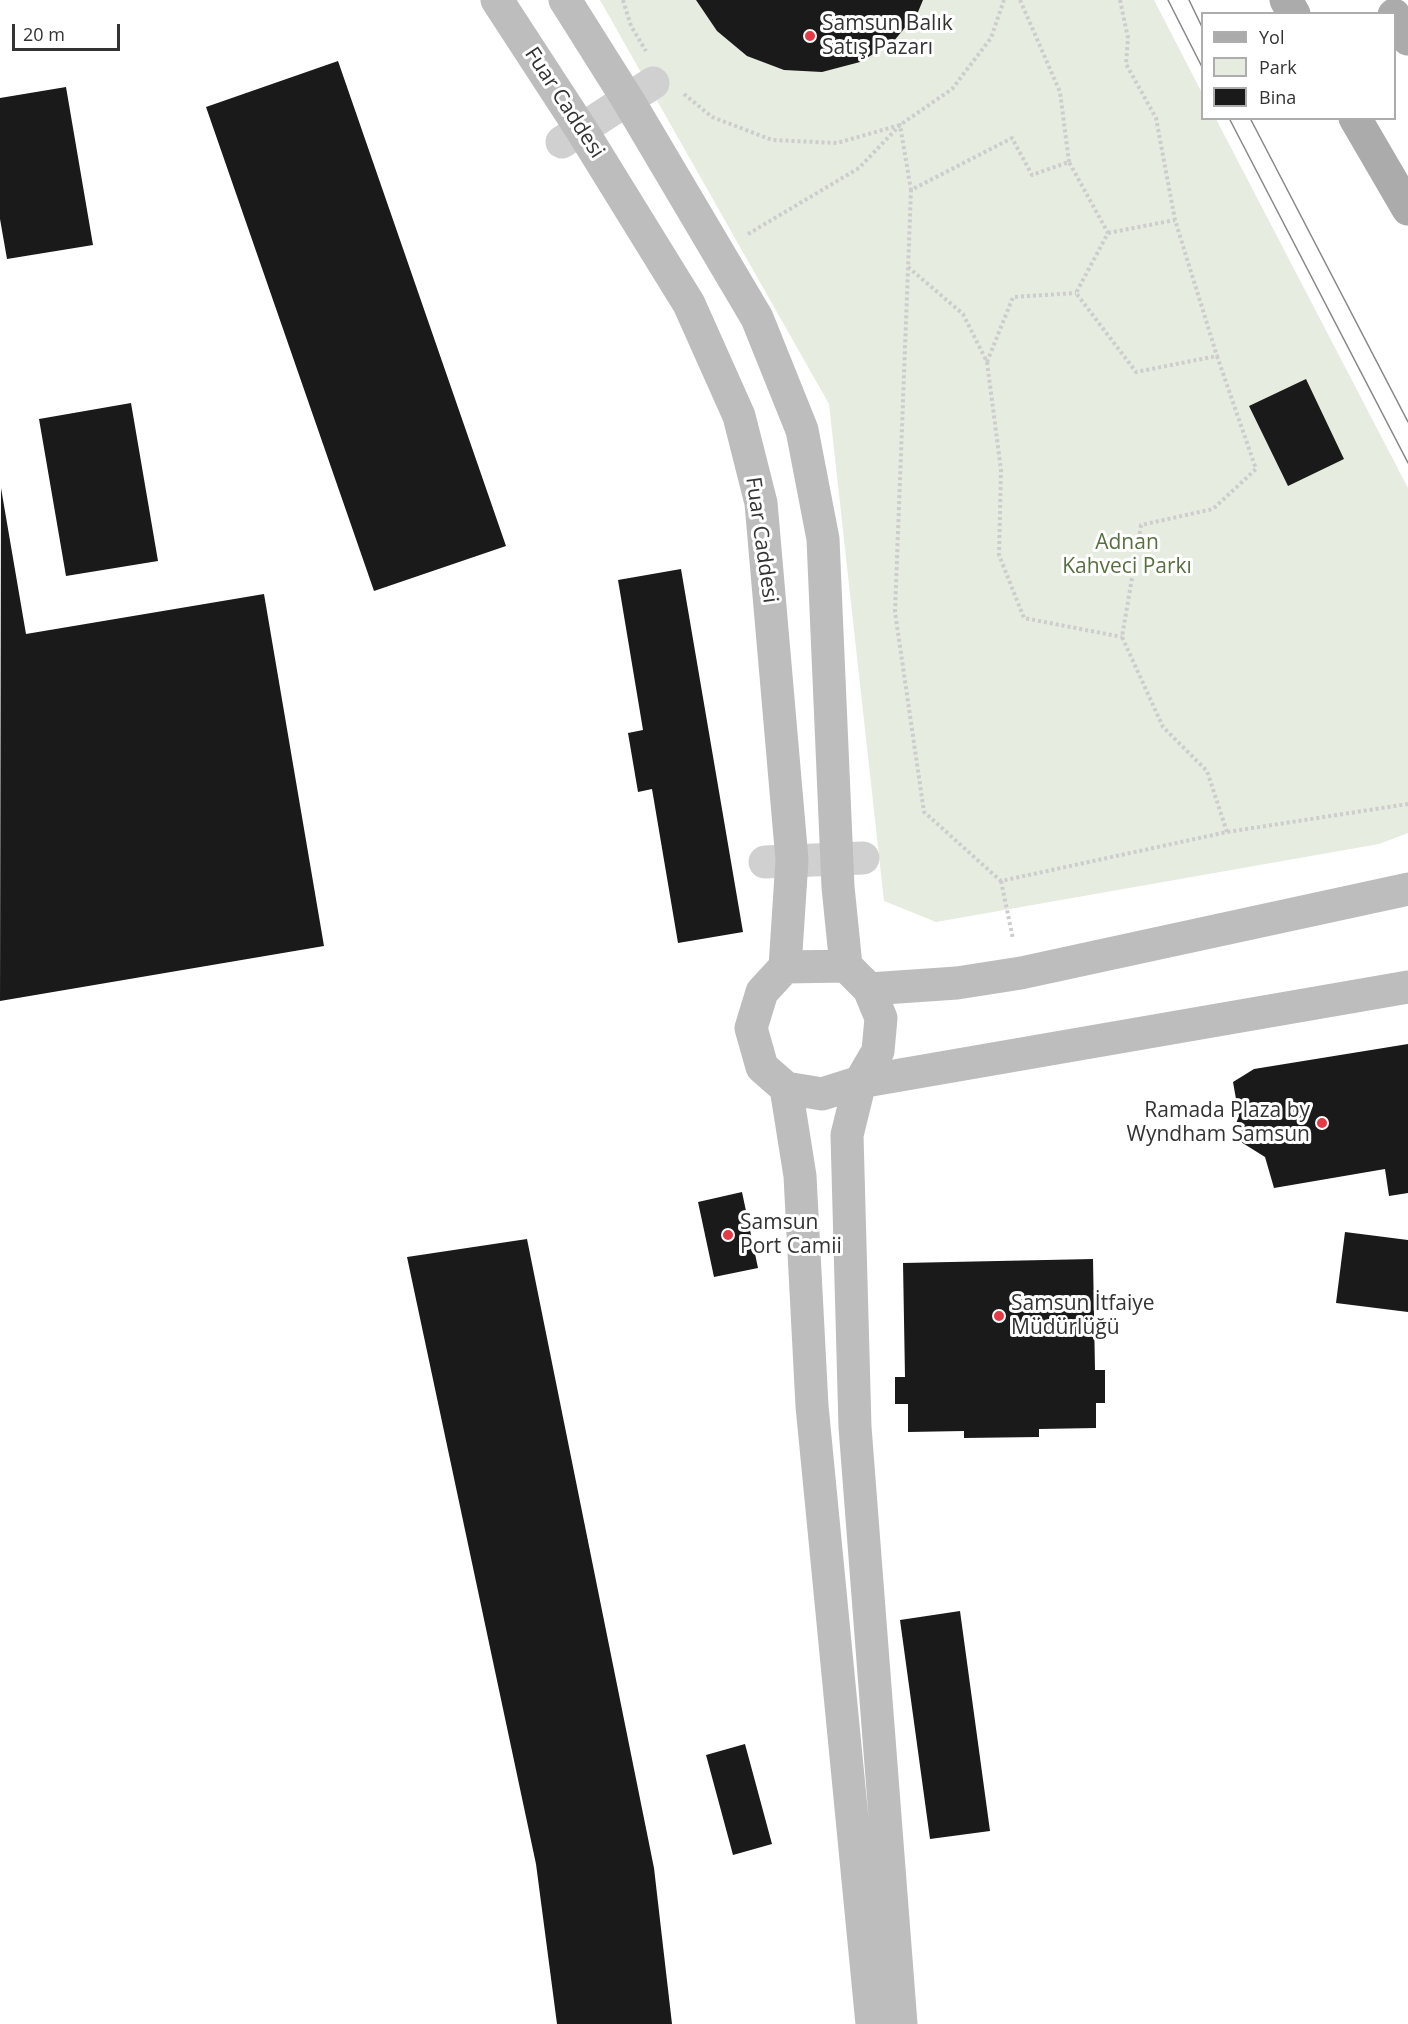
<!DOCTYPE html>
<html>
<head>
<meta charset="utf-8">
<style>
  body { margin:0 }
  #map { position:relative; width:1408px; height:2024px; overflow:hidden; background:#fff; font-family:"Open Sans",sans-serif }
  canvas { display:block }
  .legend { position:absolute; left:1201px; top:12px; width:195px; height:108px; box-sizing:border-box; background:#fff; border:2px solid #adadad; margin:0; padding:8px 10px; list-style:none; font-size:18px; color:#333 }
  .legend li { display:flex; align-items:center; gap:12px; height:30px }
  .legend b { width:30px; border:2px solid #adadad }
  .scale { position:absolute; left:12px; top:24px; width:108px; height:27px; box-sizing:border-box; border:3px solid #333; border-top:0; padding-left:8px; font-size:18px; line-height:21px; white-space:nowrap; color:#333; -webkit-text-stroke:4px #fff; paint-order:stroke }
</style>
</head>
<body>
<div id="map">
<canvas width="1408" height="2024"></canvas>
<ul class="legend">
<li><b style="height:8px;background:#ababab"></b>Yol</li>
<li><b style="height:16px;background:#e6ecdf"></b>Park</li>
<li><b style="height:16px;background:#1a1a1a"></b>Bina</li>
</ul>
<div class="scale">20 m</div>
</div>
<script>
const ctx = document.querySelector('canvas').getContext('2d');
ctx.lineJoin = 'round';
function fill(path, color) { ctx.fillStyle = color; ctx.fill(path, 'evenodd'); }
const poly = rows => new Path2D(rows.map(r => 'M' + r).join(''));
function trace(path, color, width, dash) { ctx.strokeStyle = color; ctx.lineWidth = width; ctx.lineCap = dash ? 'butt' : 'round'; ctx.setLineDash(dash || []); ctx.stroke(path); }
function write(font, color, halo, rows, align = 'center') {
  ctx.font = font + ' "Open Sans",sans-serif'; ctx.lineWidth = 6; ctx.setLineDash([]); ctx.textBaseline = 'middle'; ctx.strokeStyle = halo; ctx.fillStyle = color; for (const [text, x, y, turn = 0] of rows) {
    ctx.save(); ctx.translate(x, y); ctx.rotate((+turn || 0) * Math.PI / 180); ctx.textAlign = isNaN(turn) ? turn : align; if (halo) ctx.strokeText(text, 0, 0); ctx.fillText(text, 0, 0); ctx.restore();
  }
}
fill(poly([
  [600,0,1154,0,1202,93,1202,118,1216,119,1408,488,1408,833,1379,844,936,922,884,901,829,404]
]), '#e6ecdf');
fill(poly([
  [696,0,923,0,918,12,893,42,860,62,822,72,784,70,747,56,717,31],
  [338,61,506,546,374,591,206,107],
  [66,87,93,245,7,259,0,219,0,98],
  [1306,379,1344,459,1288,486,1249,406],
  [131,403,158,561,66,576,39,419],
  [1,488,26,634,264,594,324,946,0,1001],
  [681,569,743,932,678,943,652,789,638,792,628,733,643,730,618,580],
  [1408,1044,1408,1193,1389,1196,1385,1169,1274,1188,1265,1157,1241,1142,1233,1131,1239,1116,1233,1082,1254,1069],
  [742,1192,758,1268,714,1277,698,1202],
  [1345,1232,1408,1240,1408,1312,1336,1303],
  [527,1239,654,1868,672,2024,557,2024,536,1864,407,1257],
  [1093,1259,1095,1370,1105,1370,1105,1403,1096,1403,1096,1428,1039,1429,1039,1437,964,1438,964,1431,908,1432,908,1404,895,1404,895,1377,905,1377,903,1263],
  [960,1611,990,1831,930,1839,900,1620],
  [745,1744,772,1844,733,1855,706,1755]
]), '#1a1a1a');
trace(poly([
  [623,0,631,26,646,51],
  [1020,0,1060,92,1069,162],
  [1120,0,1128,38,1126,64,1156,118,1175,220,1217,356],
  [684,94,712,117,772,140,837,143,900,125,952,89,991,38,1004,0],
  [1108,233,1175,220],
  [748,234,859,168,900,125,911,190],
  [908,267,963,314,987,362,1001,470,999,555,1024,618,1122,637],
  [987,362,1013,297,1076,293],
  [1227,832,1207,771,1163,727,1122,637,1141,525,1213,509,1256,469,1217,356,1136,372,1076,293,1108,233,1069,162,1032,175,1012,138,911,190,895,612,924,812,1001,881,1227,832,1408,804],
  [1001,881,1013,939]
]), '#cdcdcd', 4, [3, 3]);
trace(poly([
  [562,142,653,83],
  [765,862,863,858]
]), '#d0d0d0', 33);
trace(poly([
  [497,0,581,129,689,304,739,416,761,503,792,860,785,967],
  [565,0,628,100,757,318,802,430,823,539,838,887,846,966],
  [869,989,957,983,1021,973,1408,889],
  [786,1088,800,1176,812,1406,872,2024],
  [901,2024,855,1427,847,1135,860,1082,878,1051,881,1018,869,989,846,966,785,967,762,992,751,1028,762,1067,786,1088,822,1094,860,1082,1408,987]
]), '#bdbdbd', 33);
trace(poly([
  [1286,0,1294,14],
  [1394,15,1408,39],
  [1355,118,1408,209]
]), '#ababab', 33);
trace(poly([
  [1168,0,1202,67],
  [1189,0,1202,27],
  [1229,118,1408,463],
  [1250,118,1408,422]
]), '#888', 1.5);
for (const [x, y, r, color] of [
  [810,36,6,"#e63946"],
  [1322,1123,6,"#e63946"],
  [728,1235,6,"#e63946"],
  [999,1316,6,"#e63946"]
]) { const dot = new Path2D(); dot.arc(x, y, r, 0, 2 * Math.PI); ctx.fillStyle = color; ctx.fill(dot); trace(dot, '#fff', 2); }
write('21px', '#333', '#fff', [
  ["Samsun Balık",822,24],
  ["Satış Pazarı",822,48],
  ["Ramada Plaza by",1310,1111,"right"],
  ["Wyndham Samsun",1310,1135,"right"],
  ["Samsun",740,1223],
  ["Port Camii",740,1247],
  ["Samsun İtfaiye",1011,1304],
  ["Müdürlüğü",1011,1328]
], 'left');
write('21px', '#333', '#fff', [
  ["Fuar Caddesi",564,103,57],
  ["Fuar Caddesi",761,540,82]
]);
write('21px', '#56703f', '#fff', [
  ["Adnan",1127,543],
  ["Kahveci Parkı",1127,567]
]);
</script>
</body>
</html>
